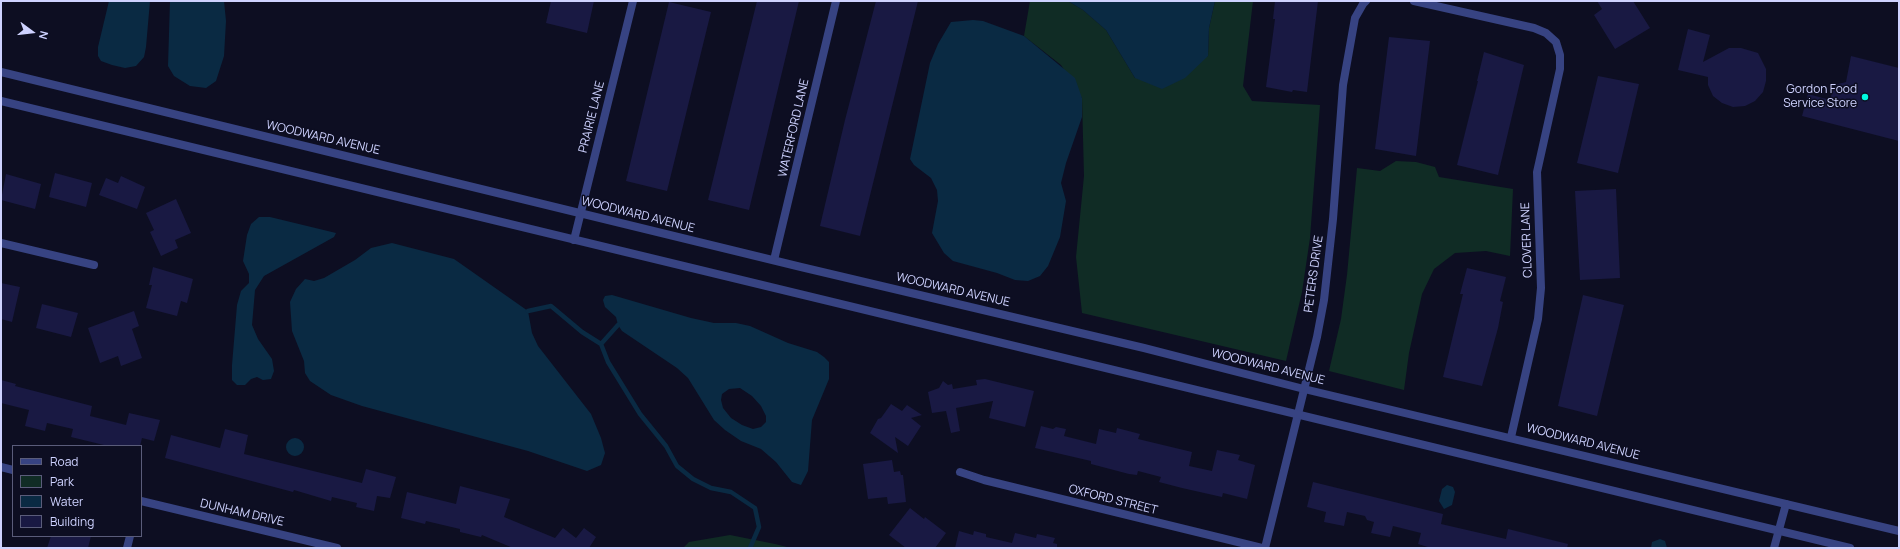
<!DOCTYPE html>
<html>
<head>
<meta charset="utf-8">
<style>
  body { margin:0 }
  #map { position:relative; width:1900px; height:549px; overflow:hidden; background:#0d0e22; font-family:Manrope,sans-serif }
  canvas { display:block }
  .frame { position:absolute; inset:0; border:2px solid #ced2ff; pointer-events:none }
  .legend { position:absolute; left:12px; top:445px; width:130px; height:92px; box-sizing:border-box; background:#0d0e22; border:1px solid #5a5c7a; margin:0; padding:5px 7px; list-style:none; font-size:12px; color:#ced2ff }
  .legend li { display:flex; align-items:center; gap:8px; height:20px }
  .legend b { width:20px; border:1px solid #5a5c7a }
  .north { position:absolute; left:12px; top:12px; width:40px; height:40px; -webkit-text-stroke:3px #0d0e22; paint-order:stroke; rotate:105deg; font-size:11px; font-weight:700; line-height:16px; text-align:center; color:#ced2ff }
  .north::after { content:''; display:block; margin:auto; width:14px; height:18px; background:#ced2ff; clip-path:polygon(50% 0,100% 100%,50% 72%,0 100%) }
</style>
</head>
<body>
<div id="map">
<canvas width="1900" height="549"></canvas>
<div class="frame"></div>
<ul class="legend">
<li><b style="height:5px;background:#374382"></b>Road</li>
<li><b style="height:11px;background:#102c25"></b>Park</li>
<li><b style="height:11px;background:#0a2a43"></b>Water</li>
<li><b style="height:11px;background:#191943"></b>Building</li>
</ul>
<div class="north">N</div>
</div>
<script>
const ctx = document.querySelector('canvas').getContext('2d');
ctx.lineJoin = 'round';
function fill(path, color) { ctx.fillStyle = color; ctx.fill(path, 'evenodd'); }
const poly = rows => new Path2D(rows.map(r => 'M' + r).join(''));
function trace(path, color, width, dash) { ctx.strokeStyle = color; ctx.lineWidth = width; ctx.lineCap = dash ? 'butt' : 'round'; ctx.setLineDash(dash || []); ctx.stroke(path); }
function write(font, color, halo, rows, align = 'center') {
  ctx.font = font + ' Manrope,sans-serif'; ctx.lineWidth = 3; ctx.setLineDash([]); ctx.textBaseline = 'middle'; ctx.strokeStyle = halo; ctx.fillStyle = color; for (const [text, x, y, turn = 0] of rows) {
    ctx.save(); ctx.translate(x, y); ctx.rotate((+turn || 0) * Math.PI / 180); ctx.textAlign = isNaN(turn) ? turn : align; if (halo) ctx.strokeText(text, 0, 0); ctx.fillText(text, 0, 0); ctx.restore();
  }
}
fill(poly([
  [1030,1,1068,1,1083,10,1106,30,1135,78,1208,56,1209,28,1215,1,1253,1,1243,86,1252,101,1320,105,1310,238,1302,292,1286,361,1082,313,1076,257,1084,176,1082,98,1061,65,1024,36],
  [1396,161,1416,162,1435,167,1439,177,1513,189,1510,256,1486,251,1455,253,1434,269,1422,294,1409,353,1404,390,1329,371,1341,319,1347,275,1357,168,1380,171],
  [730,535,775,544,791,548,683,548,689,542]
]), '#102c25');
fill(poly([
  [109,1,150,1,146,47,144,57,136,66,125,68,112,65,101,61,98,56,98,47],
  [170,1,224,1,226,21,224,56,216,81,206,88,190,86,174,76,168,66],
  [1068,1,1215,1,1209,28,1208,56,1185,78,1162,89,1135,78,1106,30,1083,10],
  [973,20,983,21,1024,36,1075,78,1082,98,1082,117,1066,163,1061,183,1066,201,1060,237,1048,266,1040,276,1028,281,1015,280,997,273,953,261,944,253,932,233,938,201,937,190,931,178,914,165,910,159,930,63,938,44,951,22],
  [259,217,270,217,336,233,334,237,264,276,255,290,252,325,258,339,272,359,274,371,271,379,263,380,257,377,251,379,245,385,237,385,232,380,232,365,237,305,241,291,249,283,249,274,243,261,247,235,251,224],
  [392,243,454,259,528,311,532,333,538,346,591,414,601,438,605,453,601,465,587,471,528,451,362,406,331,395,310,381,305,373,304,361,292,331,290,302,296,289,305,279,314,281,324,278,355,260,371,248],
  [612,295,691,318,714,323,736,323,750,326,788,343,817,352,824,357,829,362,829,379,812,420,808,471,801,485,792,482,776,462,761,449,741,441,725,430,714,420,688,378,677,368,622,331,618,325,616,317,605,307,603,300,605,296],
  [740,388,752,396,761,406,766,416,766,422,761,427,753,429,742,425,731,418,723,408,721,400,722,394,729,389],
  '286 447a9 9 0 1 1 18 0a9 9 0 1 1-18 0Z',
  [1447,485,1453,487,1455,492,1452,505,1444,509,1439,501,1442,489],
  [1660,539,1665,541,1667,548,1651,548,1652,542]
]), '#0a2a43');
trace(poly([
  [528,311,551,306,582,332,601,344,608,362,640,414,666,446,677,466,693,479,711,488,731,492,755,508,759,527,750,548],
  [601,344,618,325]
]), '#0a2a43', 4.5);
fill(poly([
  [551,1,594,1,587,33,546,23],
  [757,1,799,1,749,210,708,200],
  [876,1,918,1,860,236,820,226,845,120],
  [1275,1,1318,1,1307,92,1293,90,1292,92,1266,87,1275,19,1273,19],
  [1597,1,1633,1,1650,28,1615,49,1594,15,1602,9],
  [669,2,711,12,667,191,626,181],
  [1688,29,1710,35,1703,62,1729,48,1741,48,1758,53,1766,69,1766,81,1763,92,1755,101,1745,106,1733,107,1722,103,1713,96,1708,85,1708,77,1678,70],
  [1389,37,1430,41,1416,156,1375,149],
  [1484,52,1524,65,1498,175,1457,165,1478,81,1477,81],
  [1851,56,1899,68,1899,141,1802,116,1808,94,1830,100,1834,85,1846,82],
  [1598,76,1639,84,1618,173,1577,163],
  [55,173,92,183,86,207,49,197],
  [6,174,41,184,35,209,1,200],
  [121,176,145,187,137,209,99,195,106,178,118,183],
  [1616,189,1620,278,1580,280,1575,191],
  [176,199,191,233,175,240,178,248,161,256,150,232,154,230,146,213],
  [153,267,193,279,187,303,181,301,177,316,146,308,152,285,149,285],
  [1467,268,1506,277,1500,301,1503,302,1498,328,1482,386,1443,377,1463,294,1460,294],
  [1,283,20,287,12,322,1,319],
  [1583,295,1624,305,1597,416,1558,406],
  [42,304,78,313,71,337,36,328],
  [134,311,139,326,132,329,142,358,121,366,118,356,100,363,88,328],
  [985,379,1034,391,1025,427,989,418,993,401,956,408,960,431,951,433,946,411,932,413,928,392,939,388,943,381,948,385,952,384,953,389,977,385,976,380],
  [1,380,16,384,15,386,92,406,90,416,126,425,129,413,160,420,154,441,142,438,140,446,108,446,71,437,73,429,47,423,45,431,25,426,29,410,1,403],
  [891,404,902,411,907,405,922,415,911,418,921,426,908,446,895,437,898,453,870,433,878,419,881,418],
  [1041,426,1053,429,1056,427,1066,429,1064,436,1096,444,1099,429,1116,433,1117,428,1140,434,1138,439,1192,452,1189,466,1212,471,1217,450,1240,455,1238,460,1255,465,1247,499,1223,493,1222,497,1182,488,1159,482,1161,477,1138,471,1137,475,1129,474,1091,464,1091,461,1035,448],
  [225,429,248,435,244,454,362,483,366,469,396,477,390,498,377,496,374,511,356,507,357,503,332,497,331,501,294,490,293,492,165,458,171,435,220,448],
  [892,460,894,472,900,471,901,475,903,475,906,502,888,504,887,497,868,499,863,464],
  [1313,482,1443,514,1441,524,1506,539,1508,529,1568,544,1567,548,1431,548,1418,544,1421,533,1393,526,1390,537,1371,533,1374,522,1367,520,1365,516,1347,512,1344,526,1324,522,1326,512,1307,507],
  [460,486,510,499,504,517,555,538,563,528,576,538,584,528,596,537,589,548,513,548,482,535,481,537,460,532,460,529,426,521,425,524,401,518,407,492,456,504],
  [910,508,924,519,925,517,946,533,935,548,906,548,889,535],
  [959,531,973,535,974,531,986,534,986,537,1012,543,1015,533,1036,538,1037,534,1055,538,1053,543,1057,544,1057,548,955,548],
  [51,536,91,536,88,548,47,548]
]), '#191943');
trace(poly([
  [1414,1,1534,28,1546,33,1556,42,1560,55,1560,69,1537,172,1541,288,1538,319,1511,437],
  [574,240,633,1],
  [1,243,94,265],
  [774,260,836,1],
  [1,467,13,470],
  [960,472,984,480,1262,548],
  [141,501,337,548],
  [127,548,130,536],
  [1265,548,1317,337,1324,300,1333,219,1343,85,1355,18,1363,4,1366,1],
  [1774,548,1786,504]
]), '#374382', 8);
trace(poly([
  [1,72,801,267,1144,348,1304,389,1899,531],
  [1,101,1850,548]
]), '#374382', 8);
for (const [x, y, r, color] of [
  [1865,97,4,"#00f9df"]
]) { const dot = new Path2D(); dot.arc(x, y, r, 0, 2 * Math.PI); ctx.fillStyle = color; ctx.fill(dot); trace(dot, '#0d0e22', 1.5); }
write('12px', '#ced2ff', '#0d0e22', [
  ["Gordon Food",1857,90],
  ["Service Store",1857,104]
], 'right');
write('12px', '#ced2ff', '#0d0e22', [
  ["PRAIRIE LANE",592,117,-76],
  ["WATERFORD LANE",794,128,-77],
  ["WOODWARD AVENUE",323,138,13],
  ["WOODWARD AVENUE",638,215,14],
  ["CLOVER LANE",1527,240,-92],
  ["PETERS DRIVE",1314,274,-82],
  ["WOODWARD AVENUE",953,290,13],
  ["WOODWARD AVENUE",1268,367,14],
  ["WOODWARD AVENUE",1583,442,14],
  ["OXFORD STREET",1113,500,14],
  ["DUNHAM DRIVE",242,513,13]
]);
</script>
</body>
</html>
